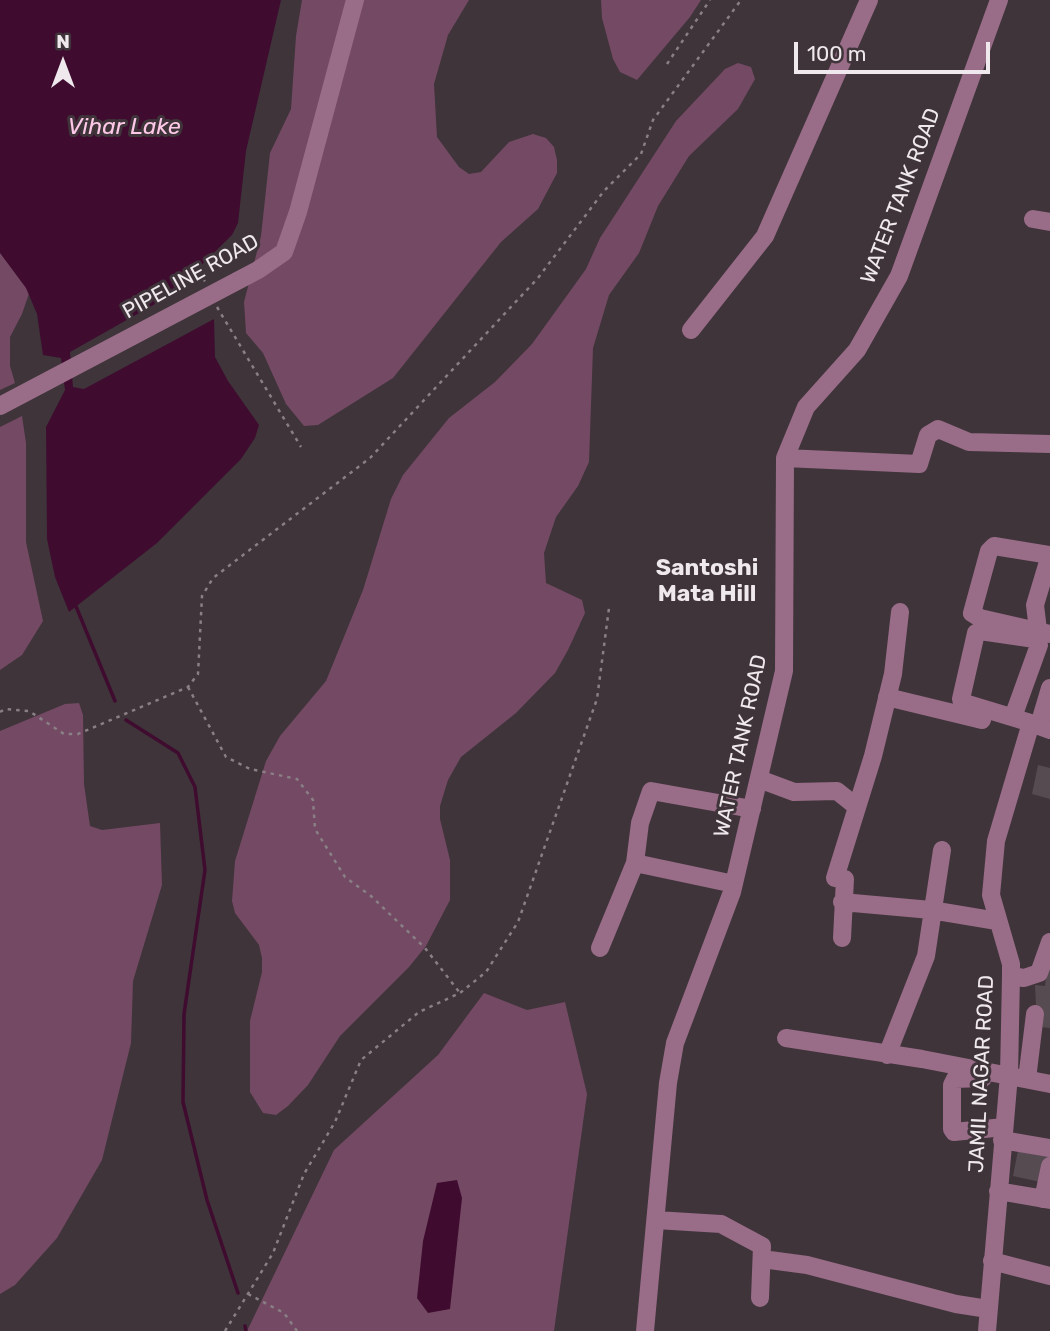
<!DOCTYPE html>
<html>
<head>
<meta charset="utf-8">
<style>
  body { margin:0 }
  #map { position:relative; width:1050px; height:1331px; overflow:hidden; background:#3f343a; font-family:Rubik,sans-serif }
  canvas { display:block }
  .north { position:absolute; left:28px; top:28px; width:70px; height:70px; -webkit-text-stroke:5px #3f343a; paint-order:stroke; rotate:0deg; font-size:19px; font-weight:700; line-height:28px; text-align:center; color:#efe8ec }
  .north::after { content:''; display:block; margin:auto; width:24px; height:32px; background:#efe8ec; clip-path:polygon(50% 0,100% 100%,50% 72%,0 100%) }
  .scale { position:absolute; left:794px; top:42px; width:196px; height:32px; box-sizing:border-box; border:4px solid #efe8ec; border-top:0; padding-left:9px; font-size:21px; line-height:24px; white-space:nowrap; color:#efe8ec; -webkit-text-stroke:5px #3f343a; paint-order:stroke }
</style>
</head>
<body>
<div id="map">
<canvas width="1050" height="1331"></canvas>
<div class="north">N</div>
<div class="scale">100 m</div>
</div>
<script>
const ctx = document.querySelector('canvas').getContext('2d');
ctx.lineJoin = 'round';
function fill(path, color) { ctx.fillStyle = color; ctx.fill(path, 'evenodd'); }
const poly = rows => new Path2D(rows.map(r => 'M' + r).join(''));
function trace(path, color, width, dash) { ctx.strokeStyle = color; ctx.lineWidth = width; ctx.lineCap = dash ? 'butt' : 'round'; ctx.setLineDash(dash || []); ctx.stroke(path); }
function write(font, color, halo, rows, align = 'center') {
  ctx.font = font + ' Rubik,sans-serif'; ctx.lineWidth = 6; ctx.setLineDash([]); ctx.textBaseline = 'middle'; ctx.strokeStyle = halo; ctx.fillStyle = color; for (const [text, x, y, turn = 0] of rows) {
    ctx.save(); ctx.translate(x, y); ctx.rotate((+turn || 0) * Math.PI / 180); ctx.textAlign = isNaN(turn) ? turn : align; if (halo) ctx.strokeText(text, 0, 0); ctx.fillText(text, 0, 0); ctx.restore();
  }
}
fill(poly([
  [302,0,469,0,448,35,434,84,437,137,459,167,469,174,481,172,509,142,533,134,546,138,554,147,557,160,557,173,538,209,501,242,393,378,318,425,304,426,286,404,263,353,246,333,244,302,261,236,270,153,291,109,296,36],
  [601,0,701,0,690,17,637,80,620,72,613,59,602,18],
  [738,63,751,67,755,79,738,109,689,156,658,206,639,253,609,295,593,348,589,462,578,486,556,517,544,553,546,583,582,600,585,613,568,650,555,673,516,713,461,757,448,780,440,806,440,819,450,860,450,900,426,946,409,967,340,1036,308,1085,288,1106,276,1115,263,1113,250,1092,250,1021,262,972,262,958,259,945,235,913,232,901,235,861,266,761,280,736,326,681,363,590,391,499,403,475,449,418,495,382,532,344,586,269,600,238,676,121,725,69],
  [0,243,35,276,22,314,10,337,10,366,15,383,0,390],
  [22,416,26,443,26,542,43,621,22,655,0,670,0,427],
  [79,703,83,715,84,784,90,826,102,830,160,823,162,885,133,981,131,1043,102,1160,57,1238,15,1285,0,1294,0,731,65,704],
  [484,993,527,1010,565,1002,587,1094,554,1331,247,1331,334,1150,438,1055]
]), '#744964');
fill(poly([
  [0,0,281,0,246,151,238,223,232,235,171,295,70,352,73,387,84,389,214,319,215,357,228,381,259,425,255,438,241,459,157,543,69,612,55,577,47,539,46,427,65,390,61,358,43,355,37,314,26,288,0,253],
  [457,1180,462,1198,450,1309,428,1313,417,1298,423,1241,437,1183]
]), '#3f0c30');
trace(poly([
  [75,604,115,701],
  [126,720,178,753,195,787,205,870,184,1014,183,1102,207,1200,238,1293],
  [245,1326,246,1331]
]), '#3f0c30', 3.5);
fill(poly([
  [1038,765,1050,768,1050,799,1032,794],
  [1048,958,1050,958,1050,1028,1040,1027,1038,1023,1040,1007,1036,1005,1035,985,1045,986],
  [1019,1145,1050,1152,1045,1183,1013,1176]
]), '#574b52');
trace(poly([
  [667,64,710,0],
  [196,263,205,282],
  [217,307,301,447],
  [188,687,226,757,250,769,297,779,313,800,315,829,345,877,371,896,425,948,460,993],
  [0,712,5,709,29,711,64,734,78,734,188,687,198,674,202,596,213,578,370,458,538,278,604,191,641,154,653,120,741,0],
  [248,1294,284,1313,297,1331],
  [225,1331,273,1253,304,1174,335,1122,361,1060,419,1012,460,993,486,972,518,922,597,699,609,608]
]), '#897f85', 2.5, [3.5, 5]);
trace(poly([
  [1033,219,1050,222],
  [691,330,765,236,869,0],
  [0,406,258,270,284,252,298,212,355,0],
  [785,458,919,464,928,435,938,429,969,442,1050,444],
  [1038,630,1035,605,1050,555,994,546,989,551,972,613,980,618,1050,634],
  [887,697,982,720],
  [1013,717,1039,645,1035,639,980,631,976,633,961,699,965,703,1031,723],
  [1039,725,1050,688],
  [759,779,794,792,837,791,857,807],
  [635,863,734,884],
  [842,902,931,910,997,921],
  [842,938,845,879,835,878,873,756,893,674,900,612],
  [600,948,635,863,640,823,651,791,752,809],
  [1011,976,1024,978,1039,973,1050,942],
  [786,1038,922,1059,1050,1084],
  [887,1055,926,956,942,850],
  [983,1078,955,1079,952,1085,952,1129,954,1132,1004,1127],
  [1027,1079,1035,1014],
  [1002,1140,1050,1148],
  [998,1191,1050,1200],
  [1043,1199,1050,1166],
  [656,1220,721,1224,762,1246,760,1298],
  [762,1259,807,1265,956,1304,988,1309],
  [992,1261,1050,1276],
  [645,1331,668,1083,675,1043,732,892,784,671,785,458,806,407,857,350,899,276,999,0],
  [987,1331,1009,1075,1011,976,1011,964,991,895,996,841,1031,723,1050,730]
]), '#996c88', 18);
write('21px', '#efe8ec', '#3f343a', [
  ["WATER TANK ROAD",901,196,-69],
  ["PIPELINE ROAD",191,277,-29],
  ["WATER TANK ROAD",741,746,-78],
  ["JAMIL NAGAR ROAD",982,1074,-87]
]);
write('italic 23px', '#fec9e8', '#3f343a', [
  ["Vihar Lake",124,127]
]);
write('bold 23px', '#efe8ec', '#3f343a', [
  ["Santoshi",707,568],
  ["Mata Hill",707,594]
]);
</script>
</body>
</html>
